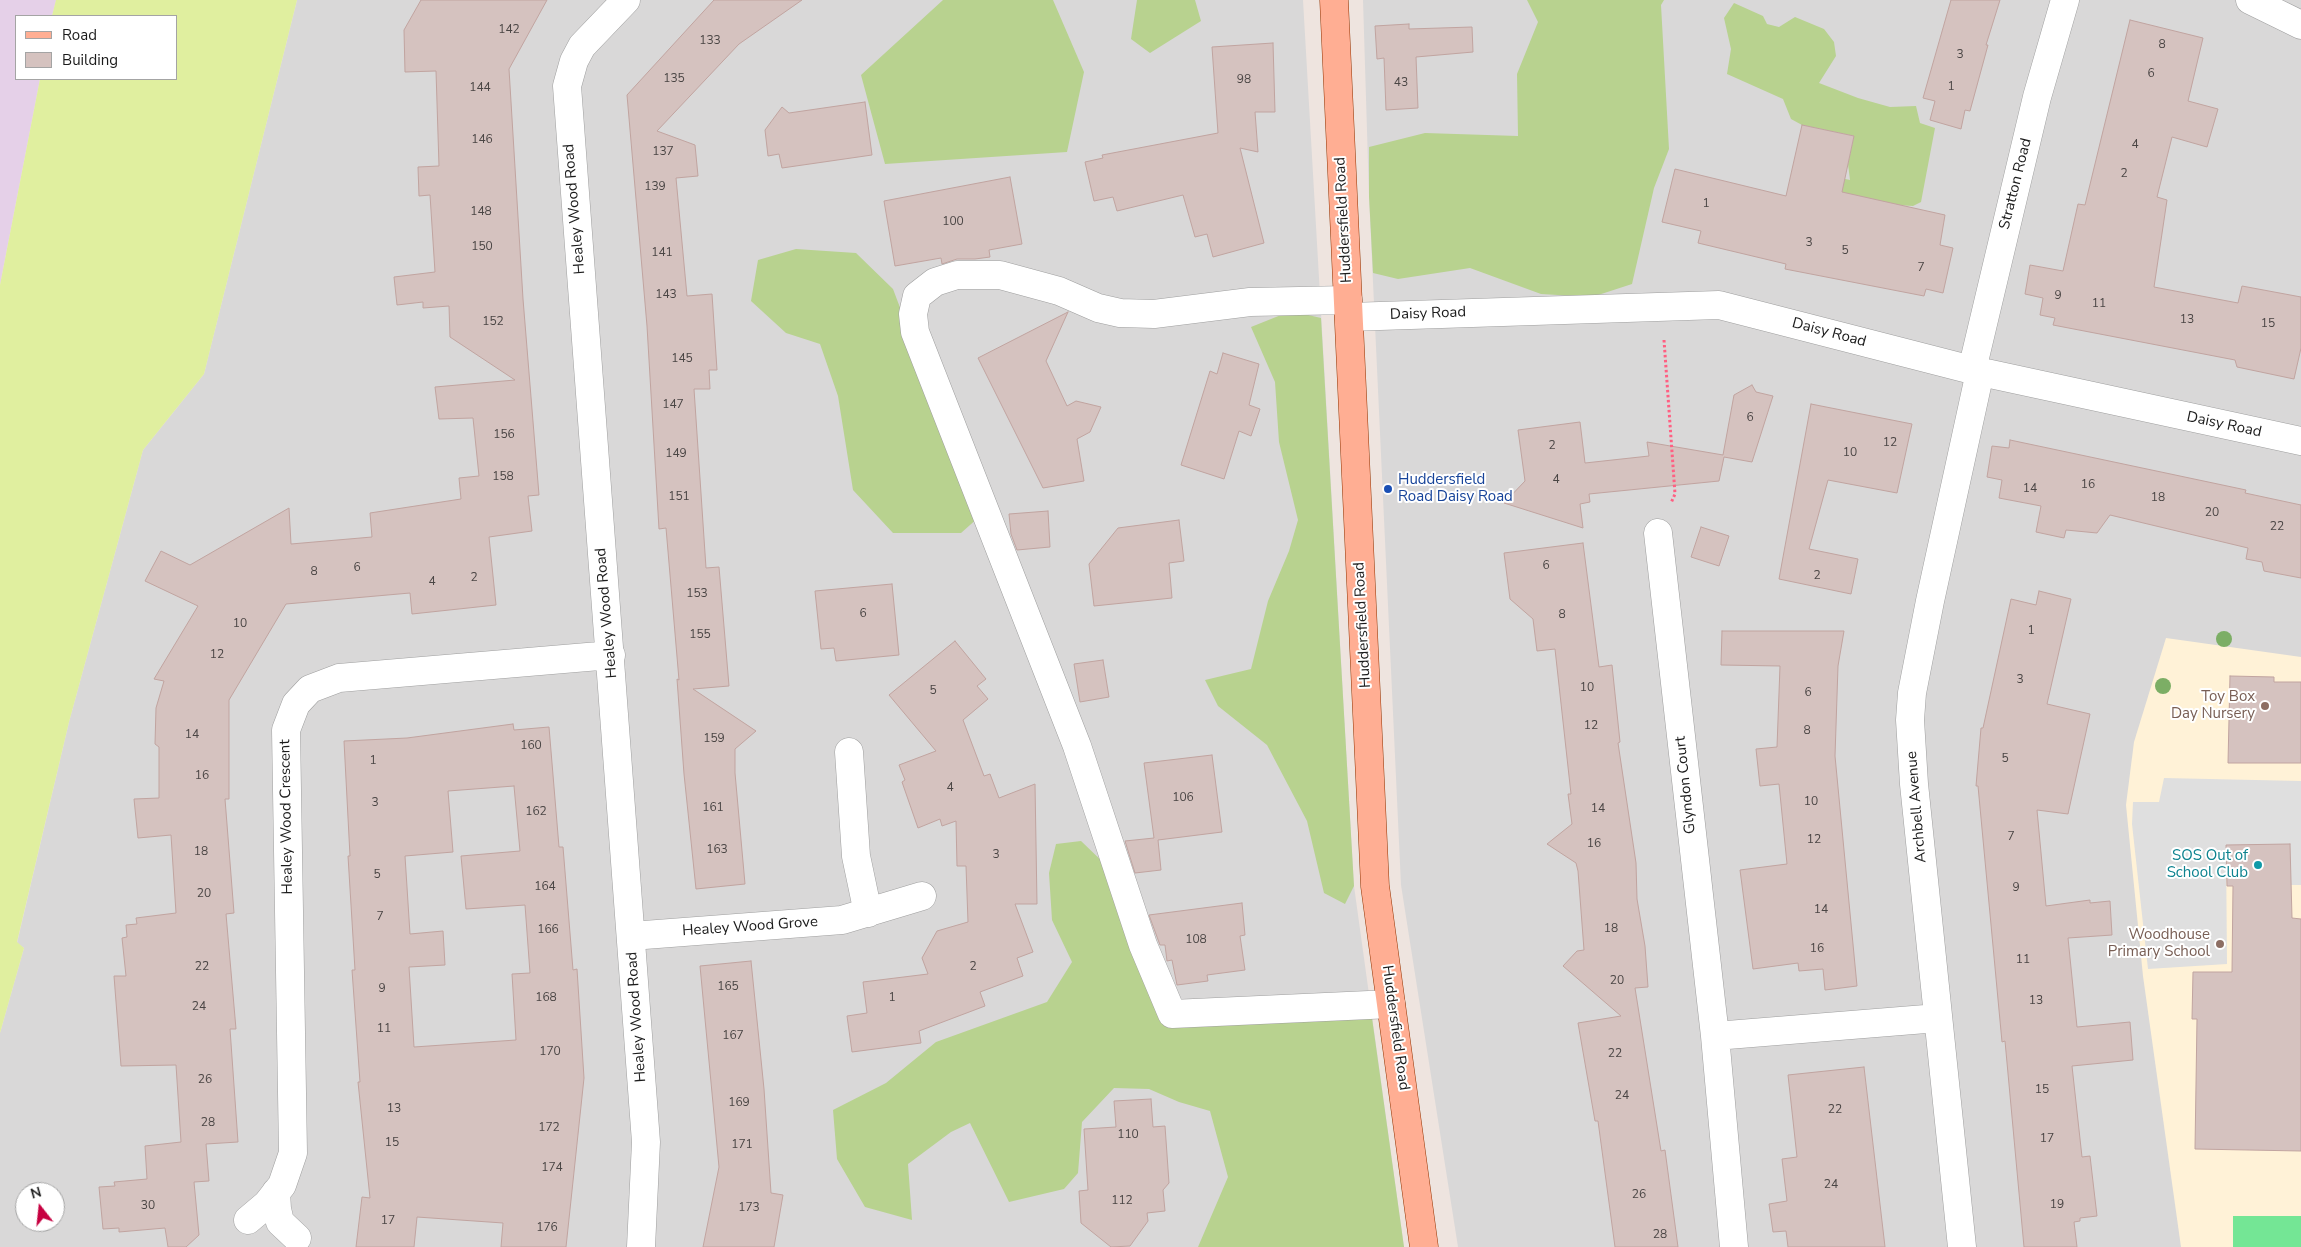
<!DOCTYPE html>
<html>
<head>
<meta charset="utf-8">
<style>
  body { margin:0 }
  #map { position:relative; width:2301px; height:1247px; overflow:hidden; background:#eee4df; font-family:"Nunito Sans",sans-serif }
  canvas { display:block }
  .legend { position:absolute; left:15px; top:15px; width:162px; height:65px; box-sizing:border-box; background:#fff; border:1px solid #a4a4a4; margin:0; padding:6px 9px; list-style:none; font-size:15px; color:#1b1b1b }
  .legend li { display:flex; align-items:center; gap:10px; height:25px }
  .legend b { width:25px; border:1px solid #a4a4a4 }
  .north { position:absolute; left:15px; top:1182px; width:50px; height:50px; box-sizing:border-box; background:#fff; border:1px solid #a4a4a4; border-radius:50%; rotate:344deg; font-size:14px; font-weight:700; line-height:20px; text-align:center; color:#1b1b1b }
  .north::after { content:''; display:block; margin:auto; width:18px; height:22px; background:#c60040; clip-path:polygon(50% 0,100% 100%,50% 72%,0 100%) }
</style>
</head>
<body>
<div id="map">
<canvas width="2301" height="1247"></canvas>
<ul class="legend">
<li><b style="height:6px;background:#ffae93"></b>Road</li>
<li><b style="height:14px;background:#d5c2bf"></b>Building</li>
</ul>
<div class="north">N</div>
</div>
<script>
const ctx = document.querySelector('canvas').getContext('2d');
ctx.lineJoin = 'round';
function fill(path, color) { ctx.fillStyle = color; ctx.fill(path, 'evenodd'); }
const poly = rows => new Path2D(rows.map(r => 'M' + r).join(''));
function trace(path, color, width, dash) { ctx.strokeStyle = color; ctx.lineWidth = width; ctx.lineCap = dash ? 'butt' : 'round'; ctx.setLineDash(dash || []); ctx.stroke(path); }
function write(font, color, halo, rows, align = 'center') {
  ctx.font = font + ' "Nunito Sans",sans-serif'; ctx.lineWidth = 4; ctx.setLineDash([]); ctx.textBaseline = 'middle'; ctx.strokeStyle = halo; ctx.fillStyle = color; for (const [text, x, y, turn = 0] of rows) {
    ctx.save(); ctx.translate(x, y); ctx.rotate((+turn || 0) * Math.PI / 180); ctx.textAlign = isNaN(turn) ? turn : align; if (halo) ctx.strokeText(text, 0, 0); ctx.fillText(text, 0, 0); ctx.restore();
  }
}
fill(poly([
  [297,0,1303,0,1354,886,1404,1247,0,1247,0,1033,24,948,17,943,69,722,143,450,204,374],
  [25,1192,55,1192,55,1222,25,1222],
  [1363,0,2301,0,2301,1247,1458,1247,1401,885,1369,196]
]), '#d9d8d8');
fill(poly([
  [0,0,56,0,52,16,16,16,16,79,40,79,0,285]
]), '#e5d0e8');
fill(poly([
  [2166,638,2301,657,2301,1247,2181,1247,2143,976,2126,805,2134,742]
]), '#fff2d7');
fill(poly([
  [56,0,297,0,204,374,143,450,69,722,17,942,24,948,0,1033,0,285,40,79,176,79,176,16,52,16]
]), '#e0ef9f');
fill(poly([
  [943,0,1053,0,1084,72,1067,152,885,164,861,75],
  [1137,0,1195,0,1201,21,1150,53,1131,39],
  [1527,0,1664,0,1661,5,1669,149,1654,188,1632,284,1592,297,1541,294,1470,268,1398,279,1373,273,1369,196,1369,147,1425,133,1518,136,1517,74,1538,22],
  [1734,3,1763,16,1767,24,1779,27,1795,17,1824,29,1834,42,1836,56,1819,83,1858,98,1890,107,1916,106,1920,123,1935,128,1921,202,1913,206,1848,202,1813,172,1850,180,1848,164,1854,136,1802,125,1791,119,1783,99,1727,74,1731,49,1724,18],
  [796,249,856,253,893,289,979,517,961,533,893,533,853,490,838,396,820,344,786,333,751,301,758,260],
  [1291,311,1321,318,1354,886,1345,904,1324,893,1307,821,1267,745,1218,706,1205,680,1251,669,1268,601,1289,551,1298,520,1279,442,1275,382,1251,327],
  [1081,841,1107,866,1168,1016,1372,1018,1404,1247,1198,1247,1228,1177,1210,1111,1179,1102,1149,1089,1114,1088,1082,1122,1078,1173,1064,1189,1009,1202,970,1123,951,1132,908,1164,912,1220,865,1207,837,1159,833,1110,886,1083,936,1042,1047,1002,1072,962,1052,920,1049,873,1056,844]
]), '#b8d28f');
fill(poly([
  [2233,1216,2301,1216,2301,1247,2233,1247]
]), '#74e695');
fill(poly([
  [2164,778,2301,781,2301,885,2291,885,2226,845,2227,964,2148,969,2132,824,2133,802,2159,802]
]), '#dfdfdf');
const building = poly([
  [421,0,547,0,509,69,523,299,539,495,528,496,532,531,489,537,496,605,412,614,410,593,286,604,229,700,229,799,225,799,234,913,226,914,236,1029,230,1029,238,1142,206,1144,209,1181,194,1182,199,1235,186,1247,168,1247,165,1228,119,1232,119,1228,103,1229,99,1187,115,1186,114,1182,147,1179,145,1146,181,1142,176,1065,121,1066,114,976,126,976,122,938,127,937,126,925,137,924,136,918,176,913,171,835,138,838,134,799,159,798,159,747,155,744,156,708,164,681,154,679,198,606,145,581,161,551,190,565,289,508,291,544,372,537,370,513,461,499,459,478,479,476,473,418,439,419,435,387,515,380,450,337,449,306,423,308,423,302,397,305,394,277,435,272,430,195,419,196,418,167,439,166,436,71,405,72,404,30,421,0],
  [714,0,802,0,739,44,657,131,695,145,698,176,676,178,687,296,712,294,717,370,709,370,710,389,694,389,706,568,719,567,729,686,693,689,756,731,735,749,735,773,745,884,696,889,684,774,677,679,679,680,666,528,659,529,647,326,627,95,714,0],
  [1951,0,2000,0,1986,45,1988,45,1970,111,1965,110,1961,129,1930,120,1935,101,1923,98,1951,0],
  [2130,20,2203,38,2188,101,2218,109,2207,147,2172,137,2157,197,2167,200,2154,287,2238,303,2242,286,2301,297,2301,348,2294,379,2237,367,2235,360,2053,325,2055,318,2040,315,2043,298,2025,294,2030,265,2063,271,2078,204,2085,205,2130,20],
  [1409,24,1409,29,1472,27,1473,52,1416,57,1418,108,1386,110,1384,58,1377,59,1375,26,1409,24],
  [1273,43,1275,112,1255,112,1258,152,1240,148,1264,243,1213,257,1207,234,1195,237,1183,195,1117,211,1113,197,1094,201,1085,162,1103,158,1102,155,1218,133,1212,47,1273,43],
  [865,102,872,155,782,168,779,154,768,156,765,130,782,107,789,113,865,102],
  [1802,125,1854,136,1842,192,1945,215,1940,245,1953,248,1943,293,1926,289,1924,296,1785,269,1786,264,1698,243,1701,231,1662,222,1675,169,1786,196,1802,125],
  [1010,177,1022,244,989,250,990,257,975,259,957,259,942,264,941,258,895,266,884,201,1010,177],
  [1068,312,1046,361,1067,406,1076,401,1101,407,1090,432,1077,439,1084,481,1043,488,978,358,1068,312],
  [1223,353,1259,364,1249,405,1260,409,1251,436,1239,431,1224,479,1181,465,1210,371,1217,374,1223,353],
  [1752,385,1756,392,1773,396,1752,462,1724,457,1719,481,1589,494,1590,502,1580,504,1583,528,1504,503,1525,481,1518,430,1580,422,1585,463,1649,456,1647,442,1723,455,1734,395,1752,385],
  [1811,404,1912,424,1897,493,1828,480,1809,549,1858,559,1851,594,1779,579,1811,404],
  [2010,440,2246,490,2245,493,2301,505,2301,578,2264,571,2262,562,2246,559,2248,548,2110,515,2097,533,2066,530,2064,538,2036,532,2041,506,1999,498,2002,480,1987,477,1992,446,2009,448,2010,440],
  [1048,511,1050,547,1017,550,1011,534,1009,514,1048,511],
  [1179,520,1184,561,1169,563,1172,598,1094,606,1089,564,1118,528,1179,520],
  [1701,527,1729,536,1719,566,1691,557,1701,527],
  [1583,543,1599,667,1612,665,1620,742,1618,743,1636,863,1637,899,1645,946,1648,987,1635,988,1661,1151,1665,1150,1678,1247,1615,1247,1598,1121,1595,1121,1578,1023,1621,1016,1563,966,1577,951,1584,950,1578,871,1576,863,1547,844,1572,824,1568,794,1571,794,1555,649,1537,651,1533,619,1510,599,1504,553,1583,543],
  [892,584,899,655,836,661,834,648,821,649,815,591,892,584],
  [2039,591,2071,599,2047,704,2090,714,2068,814,2037,810,2046,906,2090,900,2090,903,2110,901,2112,935,2068,938,2077,1027,2130,1022,2133,1060,2072,1066,2082,1157,2090,1156,2097,1216,2080,1218,2080,1221,2074,1222,2077,1247,2024,1247,2005,1041,2002,1042,1978,786,1976,786,1981,728,1983,728,2011,599,2036,605,2039,591],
  [1722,631,1844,631,1838,666,1835,756,1857,986,1825,990,1823,969,1799,971,1798,963,1753,969,1740,870,1787,864,1779,784,1760,786,1756,749,1777,747,1780,666,1721,665,1722,631],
  [955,641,986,679,977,686,988,699,963,720,984,776,990,774,999,798,1035,784,1037,904,1015,904,1033,952,1017,958,1023,976,980,992,985,1006,919,1031,921,1043,852,1052,847,1016,867,1013,863,982,928,974,922,958,937,931,968,922,966,866,957,866,956,821,942,826,940,819,918,828,902,782,905,780,899,765,936,751,889,695,955,641],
  [1103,660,1109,697,1080,702,1074,664,1103,660],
  [2230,676,2274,677,2274,682,2301,682,2301,763,2228,763,2230,676],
  [513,724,514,730,549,727,559,847,563,847,573,970,577,969,584,1078,566,1247,501,1247,503,1223,417,1217,414,1247,356,1247,362,1197,370,1198,358,1082,360,1082,352,970,355,970,348,856,350,856,344,741,407,738,513,724],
  [514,786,520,851,461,856,466,909,525,905,530,973,512,974,516,1040,414,1047,409,967,445,965,443,931,410,934,405,856,453,852,448,791,514,786],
  [1212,755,1222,832,1158,840,1161,870,1135,873,1125,841,1154,838,1144,763,1212,755],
  [2290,844,2292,918,2301,919,2301,1151,2195,1149,2197,1019,2192,1019,2193,972,2232,972,2233,886,2227,886,2226,845,2290,844],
  [1242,903,1245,935,1240,936,1245,970,1207,975,1208,981,1177,985,1172,960,1167,961,1165,945,1160,945,1149,915,1242,903],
  [751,961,764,1089,771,1193,783,1195,774,1247,703,1247,719,1167,700,966,751,961],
  [1864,1067,1885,1247,1788,1247,1786,1231,1773,1232,1769,1204,1787,1201,1782,1159,1797,1157,1788,1075,1864,1067],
  [1151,1099,1153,1127,1165,1126,1169,1183,1163,1190,1165,1211,1147,1213,1148,1221,1130,1246,1111,1247,1081,1223,1079,1191,1088,1190,1084,1129,1116,1127,1114,1101,1151,1099]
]);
fill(building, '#d5c2bf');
trace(building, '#c1a4a0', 1);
const minor = poly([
  [626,0,582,46,574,61,567,86,646,1142,641,1247],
  [2250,0,2301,25],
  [1348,300,1250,302,1154,314,1120,313,1098,308,1059,291,1000,275,957,275,935,282,917,296,913,314,915,332,1077,746,1143,945,1172,1014,1391,1004],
  [1349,317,1719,305,1972,370,2301,441],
  [1972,370,2037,97,2065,0],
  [1658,533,1715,1036,1734,1247],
  [849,752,856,856,868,913],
  [631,936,842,920,922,896],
  [1715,1036,1938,1018],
  [276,1192,277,1209,280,1222,297,1238],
  [248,1220,267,1204,282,1185,293,1153,286,730,296,704,310,689,339,678,611,655],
  [1962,1247,1914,784,1910,720,1912,693,1930,601,1980,372]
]);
const major = poly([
  [1334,0,1375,886,1424,1247]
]);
trace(minor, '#9f9f9f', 29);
trace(major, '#923300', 29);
trace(poly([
  [1664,340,1675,494,1671,503]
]), '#ff5f82', 3, [2.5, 2.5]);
trace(minor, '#fff', 28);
trace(major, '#ffae93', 28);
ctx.fillStyle = '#7cae65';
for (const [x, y] of [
  [2224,639],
  [2163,686]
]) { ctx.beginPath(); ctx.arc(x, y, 8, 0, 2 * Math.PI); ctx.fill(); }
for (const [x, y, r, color] of [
  [1388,489,5,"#1a4fb4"],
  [2265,706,5,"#8d6e63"],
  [2258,865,5,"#0f9aa8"],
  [2220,944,5,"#8d6e63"]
]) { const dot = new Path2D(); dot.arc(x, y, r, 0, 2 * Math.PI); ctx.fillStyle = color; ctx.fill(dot); trace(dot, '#fff', 2); }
write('12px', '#4a4544', null, [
  ["142",509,30],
  ["133",710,41],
  ["8",2162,45],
  ["3",1960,55],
  ["6",2151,74],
  ["135",674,79],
  ["98",1244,80],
  ["43",1401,83],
  ["1",1951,87],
  ["144",480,88],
  ["146",482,140],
  ["4",2135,145],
  ["137",663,152],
  ["2",2124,174],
  ["139",655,187],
  ["1",1706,204],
  ["148",481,212],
  ["100",953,222],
  ["3",1809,243],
  ["150",482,247],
  ["5",1845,251],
  ["141",662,253],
  ["7",1921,268],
  ["143",666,295],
  ["9",2058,296],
  ["11",2099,304],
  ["13",2187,320],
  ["152",493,322],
  ["15",2268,324],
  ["145",682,359],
  ["147",673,405],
  ["6",1750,418],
  ["156",504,435],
  ["12",1890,443],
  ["2",1552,446],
  ["10",1850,453],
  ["149",676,454],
  ["158",503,477],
  ["4",1556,480],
  ["16",2088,485],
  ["14",2030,489],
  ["151",679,497],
  ["18",2158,498],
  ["20",2212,513],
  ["22",2277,527],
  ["6",1546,566],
  ["6",357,568],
  ["8",314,572],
  ["2",1817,576],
  ["2",474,578],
  ["4",432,582],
  ["153",697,594],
  ["6",863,614],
  ["8",1562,615],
  ["10",240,624],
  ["1",2031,631],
  ["155",700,635],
  ["12",217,655],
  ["3",2020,680],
  ["10",1587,688],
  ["5",933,691],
  ["6",1808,693],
  ["12",1591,726],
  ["8",1807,731],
  ["14",192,735],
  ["159",714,739],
  ["160",531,746],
  ["5",2005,759],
  ["1",373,761],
  ["16",202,776],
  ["4",950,788],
  ["106",1183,798],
  ["10",1811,802],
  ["3",375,803],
  ["161",713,808],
  ["14",1598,809],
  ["162",536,812],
  ["7",2011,837],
  ["12",1814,840],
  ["16",1594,844],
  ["163",717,850],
  ["18",201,852],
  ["3",996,855],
  ["5",377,875],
  ["164",545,887],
  ["9",2016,888],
  ["20",204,894],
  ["14",1821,910],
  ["7",380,917],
  ["18",1611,929],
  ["166",548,930],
  ["108",1196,940],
  ["16",1817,949],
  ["11",2023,960],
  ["22",202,967],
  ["2",973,967],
  ["20",1617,981],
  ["165",728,987],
  ["9",382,989],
  ["168",546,998],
  ["1",892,998],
  ["13",2036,1001],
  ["24",199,1007],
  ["11",384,1029],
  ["167",733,1036],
  ["170",550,1052],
  ["22",1615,1054],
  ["26",205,1080],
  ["15",2042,1090],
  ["24",1622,1096],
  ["169",739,1103],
  ["13",394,1109],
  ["22",1835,1110],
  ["28",208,1123],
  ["172",549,1128],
  ["110",1128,1135],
  ["17",2047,1139],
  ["15",392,1143],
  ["171",742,1145],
  ["174",552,1168],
  ["24",1831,1185],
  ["26",1639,1195],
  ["112",1122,1201],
  ["19",2057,1205],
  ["30",148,1206],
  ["173",749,1208],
  ["17",388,1221],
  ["176",547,1228],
  ["28",1660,1235]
]);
write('15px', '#1b1b1b', '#fff', [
  ["Stratton Road",2016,184,-76],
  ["Healey Wood Road",575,209,-95],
  ["Huddersfield Road",1344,220,-93],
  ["Daisy Road",1428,314,-2],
  ["Daisy Road",1829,333,15],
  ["Daisy Road",2224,425,12],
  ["Healey Wood Road",607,613,-95],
  ["Huddersfield Road",1363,625,-93],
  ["Glyndon Court",1686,785,-96],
  ["Archbell Avenue",1917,807,-95],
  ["Healey Wood Crescent",287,817,-91],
  ["Healey Wood Grove",750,927,-4],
  ["Healey Wood Road",637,1017,-94],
  ["Huddersfield Road",1395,1028,82]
]);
write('15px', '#164399', '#fff', [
  ["Huddersfield",1398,480],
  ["Road Daisy Road",1398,497]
], 'left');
write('15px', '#785e54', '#fff', [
  ["Toy Box",2255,697],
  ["Day Nursery",2255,714],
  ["Woodhouse",2210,935],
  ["Primary School",2210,952]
], 'right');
write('15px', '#0d838f', '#fff', [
  ["SOS Out of",2248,856],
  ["School Club",2248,873]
], 'right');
</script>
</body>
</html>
